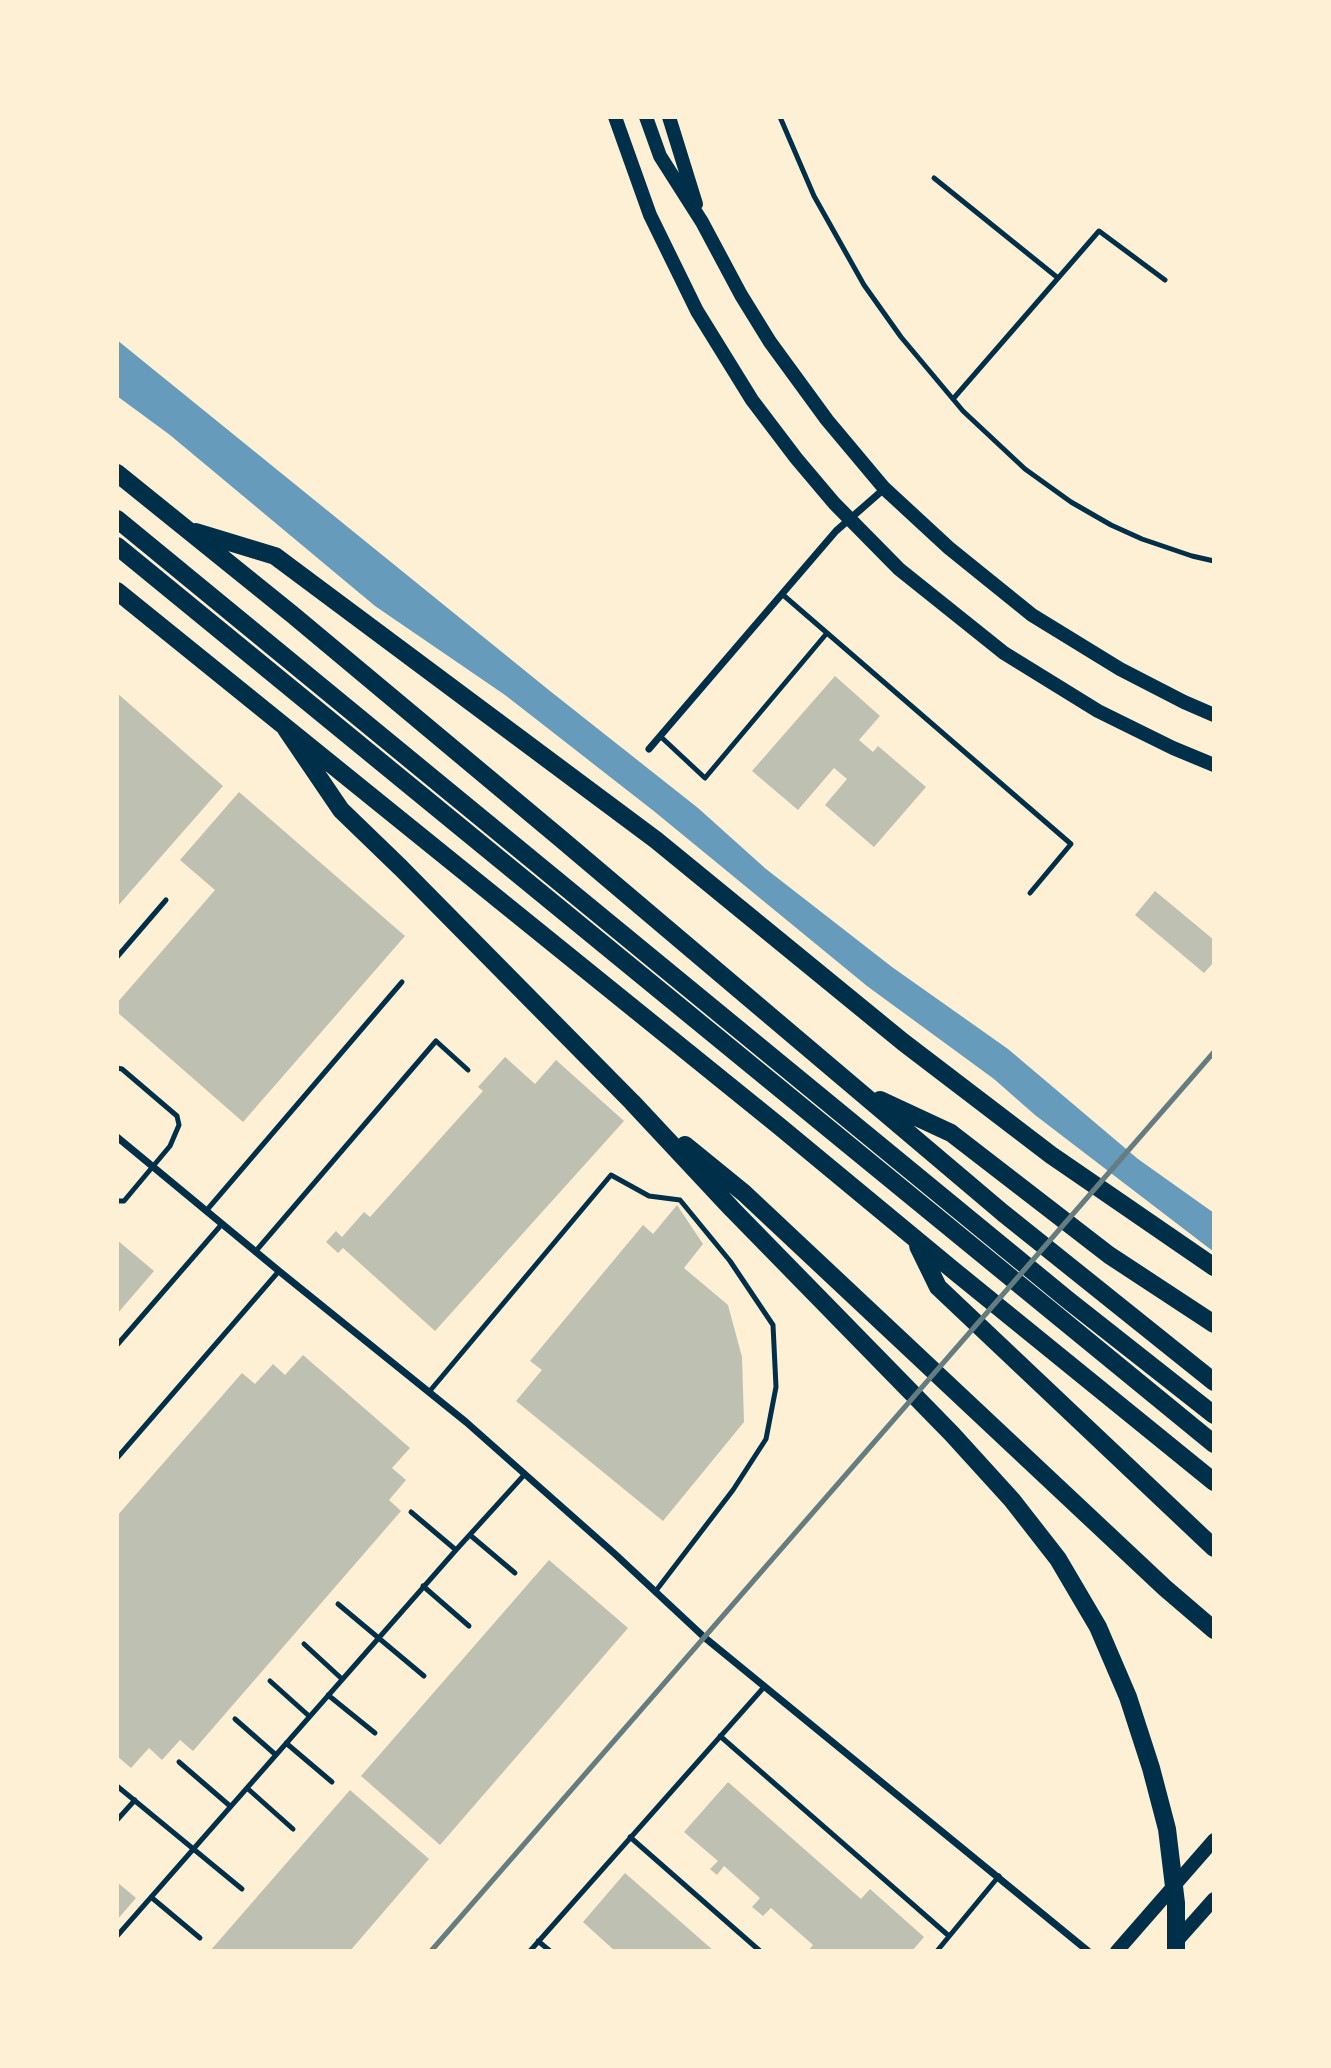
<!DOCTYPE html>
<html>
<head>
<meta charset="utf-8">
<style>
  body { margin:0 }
  #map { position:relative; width:1331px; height:2068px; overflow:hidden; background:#fdf0d5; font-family:Raleway,sans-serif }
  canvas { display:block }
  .frame { position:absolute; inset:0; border:119px solid #fdf0d5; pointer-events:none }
</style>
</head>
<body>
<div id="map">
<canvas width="1331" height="2068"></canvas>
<div class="frame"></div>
</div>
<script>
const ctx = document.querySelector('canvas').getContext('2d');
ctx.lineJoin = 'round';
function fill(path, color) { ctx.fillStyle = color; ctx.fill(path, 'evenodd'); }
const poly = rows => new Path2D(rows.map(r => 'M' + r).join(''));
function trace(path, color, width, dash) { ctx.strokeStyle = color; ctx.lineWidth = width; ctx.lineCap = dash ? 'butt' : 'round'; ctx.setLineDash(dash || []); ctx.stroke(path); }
fill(poly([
  [117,340,550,691,698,808,766,869,892,967,1008,1049,1138,1159,1214,1213,1214,1252,1035,1115,994,1079,867,986,655,812,541,723,505,695,375,606,170,435,117,396]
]), '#669bbc');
fill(poly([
  [835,676,880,716,859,740,873,752,878,746,926,787,874,847,825,805,847,779,834,768,798,810,752,771],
  [117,693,223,786,117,907],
  [239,792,405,936,243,1122,117,1012,117,1003,215,890,180,860],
  [1155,891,1214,940,1214,962,1204,973,1135,915],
  [505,1057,535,1084,556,1060,624,1121,435,1331,343,1248,338,1253,326,1242,336,1231,342,1237,364,1212,370,1217,483,1091,478,1087],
  [677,1205,703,1244,684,1268,728,1305,742,1357,744,1422,663,1521,516,1401,542,1370,530,1361,643,1225,653,1234],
  [117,1240,154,1271,117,1314],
  [303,1355,410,1448,392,1468,406,1480,389,1500,401,1511,193,1751,180,1740,162,1760,149,1748,131,1768,117,1756,117,1516,242,1373,255,1384,273,1364,285,1375],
  [549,1560,628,1628,440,1845,361,1776],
  [728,1782,861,1899,870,1889,924,1937,912,1951,808,1951,813,1945,771,1908,763,1916,752,1907,760,1898,724,1866,717,1875,710,1869,718,1861,684,1832],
  [350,1790,429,1859,350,1951,210,1951],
  [625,1873,714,1951,615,1951,583,1922],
  [117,1882,136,1898,117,1920]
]), '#bec0b2');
trace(poly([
  [780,117,814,196,864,285,901,337,963,411,1025,469,1071,502,1111,525,1142,539,1192,556,1214,561],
  [934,178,1058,278],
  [953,399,1099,231,1165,280],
  [782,594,1071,844,1030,893],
  [660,736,705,778,827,633],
  [117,957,166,900],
  [117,1068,122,1069,177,1116,179,1125,170,1146,124,1201,117,1201],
  [206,1211,402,982],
  [255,1252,436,1041,468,1070],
  [117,1345,222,1224],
  [429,1392,611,1175,649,1196,680,1200,730,1261,773,1325,776,1387,766,1439,733,1490,655,1592],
  [117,1458,279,1271],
  [411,1512,456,1550],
  [470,1535,515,1573],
  [423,1586,469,1626],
  [338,1604,424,1676],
  [304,1644,342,1679],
  [270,1681,309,1716],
  [328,1695,375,1733],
  [235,1719,276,1755],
  [720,1736,949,1936],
  [286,1743,332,1782],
  [179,1762,230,1806],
  [117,1786,242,1889],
  [247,1788,293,1829],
  [117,1820,135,1800],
  [630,1837,760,1951],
  [151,1897,200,1938],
  [117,1936,456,1550,525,1474],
  [538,1941,550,1951],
  [530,1951,765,1686],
  [937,1951,999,1876]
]), '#003049', 5);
trace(poly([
  [649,749,836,531,884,489],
  [117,1137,279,1271,466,1422,615,1554,704,1637,1088,1951]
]), '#003049', 7);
trace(poly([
  [615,117,650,215,697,311,752,400,796,458,834,503,899,569,1004,653,1098,711,1173,748,1214,765],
  [646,117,660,156,702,222,741,295,770,342,827,420,884,488,949,548,1032,615,1120,669,1184,702,1214,715],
  [669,117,696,204],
  [1174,1944,1214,1899],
  [1117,1951,1214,1840]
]), '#003049', 14);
trace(poly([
  [117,473,293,615,560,838,1003,1213,1214,1382],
  [117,519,1068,1300,1214,1415],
  [196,532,275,556,656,840,903,1042,1051,1155,1214,1267],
  [117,546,1214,1444],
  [117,591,779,1126,953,1270,1214,1482],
  [286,729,341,810,401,868,632,1102,732,1209,952,1434,1012,1500,1058,1559,1098,1627,1128,1697,1151,1768,1167,1829,1176,1903,1176,1951],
  [880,1100,951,1133,1109,1255,1214,1324],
  [685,1145,744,1193,1165,1588,1214,1630],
  [918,1246,938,1287,1214,1548]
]), '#003049', 18);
trace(poly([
  [431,1951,1214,1052]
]), '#657d81', 5);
</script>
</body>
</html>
